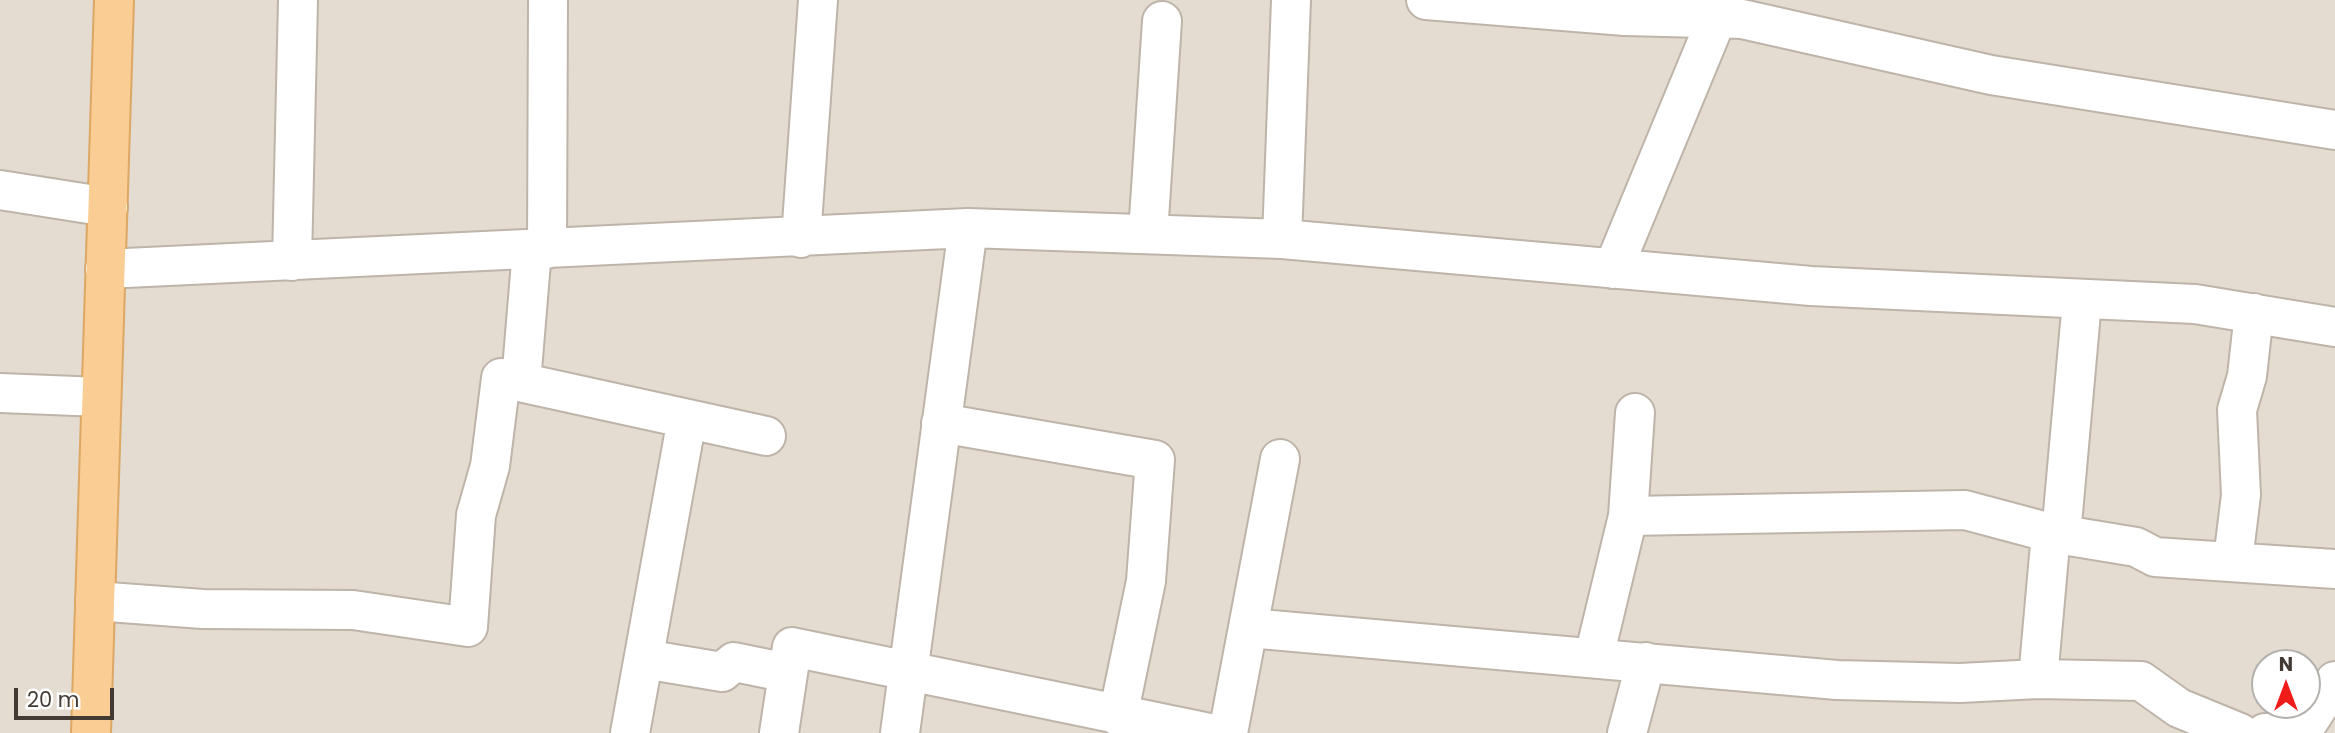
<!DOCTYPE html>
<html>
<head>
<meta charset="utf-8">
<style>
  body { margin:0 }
  #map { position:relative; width:2335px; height:733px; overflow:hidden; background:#f1eae3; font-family:Poppins,sans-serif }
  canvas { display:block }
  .north { position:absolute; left:2251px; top:649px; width:70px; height:70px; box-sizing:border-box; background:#fff; border:2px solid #b3b0ad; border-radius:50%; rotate:0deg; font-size:19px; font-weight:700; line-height:28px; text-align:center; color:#423a33 }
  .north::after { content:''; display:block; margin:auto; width:24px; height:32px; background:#f01c1a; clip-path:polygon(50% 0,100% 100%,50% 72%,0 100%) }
  .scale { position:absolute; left:14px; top:688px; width:100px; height:32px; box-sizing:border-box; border:4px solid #423a33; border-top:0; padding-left:9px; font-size:21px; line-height:24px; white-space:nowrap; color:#423a33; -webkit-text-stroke:5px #fff; paint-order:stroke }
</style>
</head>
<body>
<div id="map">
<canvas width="2335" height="733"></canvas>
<div class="north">N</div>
<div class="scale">20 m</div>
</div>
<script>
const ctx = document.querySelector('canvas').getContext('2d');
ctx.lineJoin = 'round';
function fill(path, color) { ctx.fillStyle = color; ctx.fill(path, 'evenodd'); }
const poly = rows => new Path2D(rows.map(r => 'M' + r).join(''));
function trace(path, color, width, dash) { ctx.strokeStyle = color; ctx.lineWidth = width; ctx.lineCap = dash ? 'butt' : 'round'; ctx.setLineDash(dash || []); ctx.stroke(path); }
fill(poly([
  [0,0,2335,0,2335,733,0,733],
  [2265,663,2307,663,2307,705,2265,705]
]), '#e4dbd1');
const minor = poly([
  [1426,0,1625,16,1742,19,1991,75,2335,130],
  [0,190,108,207],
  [1148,234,1162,21],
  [801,238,818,0],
  [1282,239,1291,0],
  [547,249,548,0],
  [292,261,298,0],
  [105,269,968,228,1282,239,1811,286,2195,304,2335,327],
  [1613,269,1717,18],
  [521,382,532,250],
  [0,393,101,397],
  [941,423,1155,460,1146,581,1118,716],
  [1628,516,1965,510,2051,533,2136,547,2155,557,2335,569],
  [2061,535,2082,301],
  [2233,560,2241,495,2237,410,2247,376,2254,313],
  [95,601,203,609,353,610,468,627,476,515,490,466,501,378,766,436],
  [1249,628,1837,680,1960,683,2038,679,2141,681,2179,708,2240,733],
  [1594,657,1628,516,1635,413],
  [644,659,722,672,734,662,788,673],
  [2038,679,2051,533],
  [630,733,687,419],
  [779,733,792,647,1210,733],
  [900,733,968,228],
  [1228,733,1280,459],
  [1627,733,1646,662],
  [2265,733,2302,732],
  [2301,733,2335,681]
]);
const major = poly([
  [91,733,114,0]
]);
trace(minor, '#beb4a9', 42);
trace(major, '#dda764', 42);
trace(minor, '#fff', 38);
trace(major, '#f9cd93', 38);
</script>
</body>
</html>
